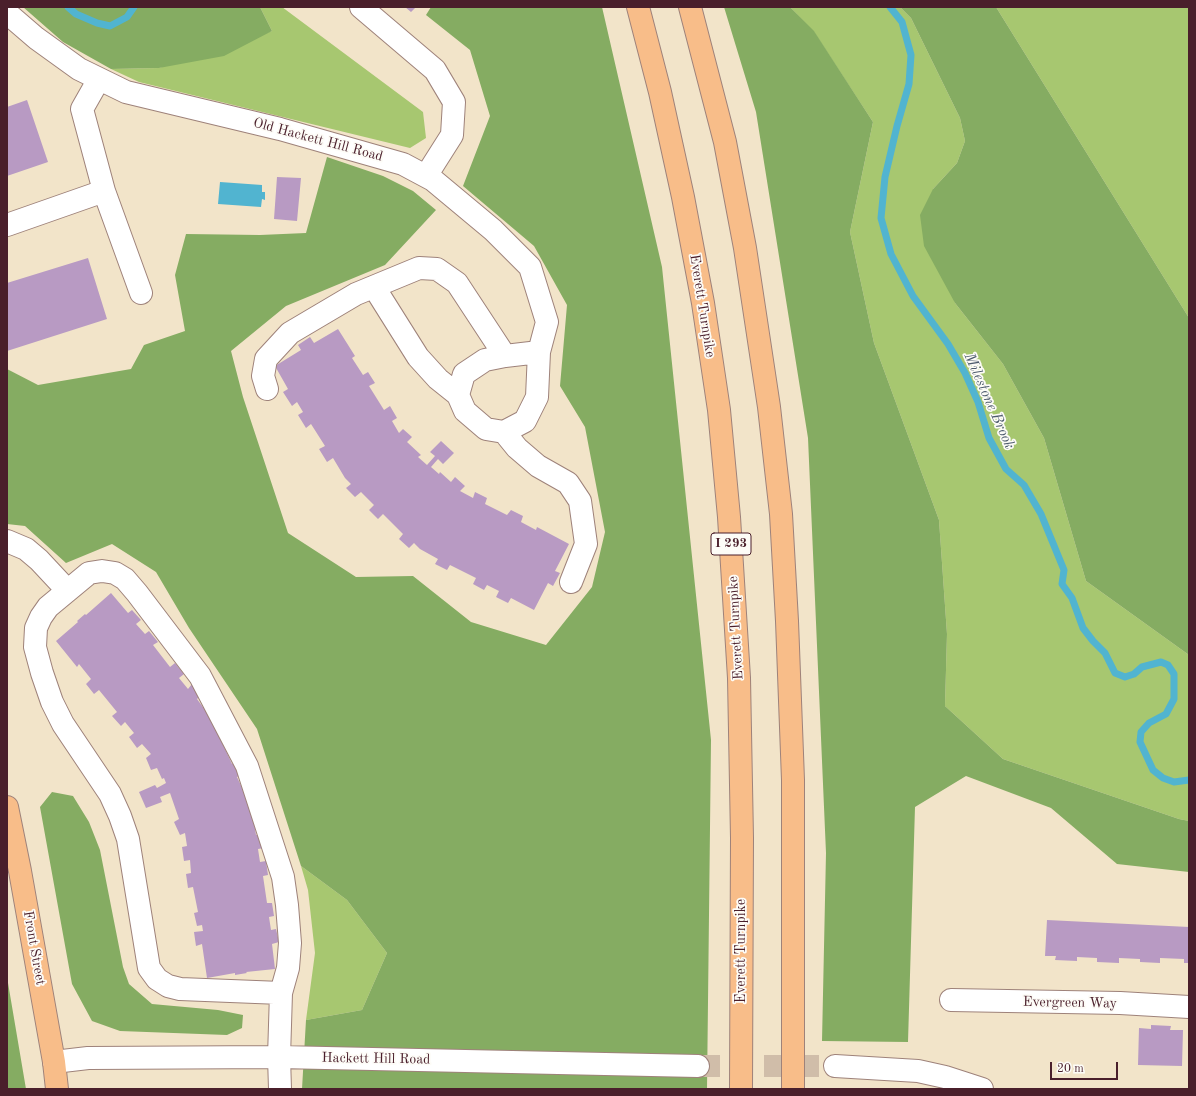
<!DOCTYPE html>
<html>
<head>
<meta charset="utf-8">
<style>
  body { margin:0 }
  #map { position:relative; width:1196px; height:1096px; overflow:hidden; background:#f2e4c9; font-family:"Old Standard TT",serif }
  canvas { display:block }
  .frame { position:absolute; inset:0; border:8px solid #4a1f2b; pointer-events:none }
  .scale { position:absolute; left:1050px; top:1062px; width:68px; height:18px; box-sizing:border-box; border:2px solid #4a1f2b; border-top:0; padding-left:5px; font-size:12px; line-height:14px; white-space:nowrap; color:#4a1f2b; -webkit-text-stroke:3px #fdfcf7; paint-order:stroke }
</style>
</head>
<body>
<div id="map">
<canvas width="1196" height="1096"></canvas>
<div class="frame"></div>
<div class="scale">20 m</div>
</div>
<script>
const ctx = document.querySelector('canvas').getContext('2d');
ctx.lineJoin = 'round';
function fill(path, color) { ctx.fillStyle = color; ctx.fill(path, 'evenodd'); }
const poly = rows => new Path2D(rows.map(r => 'M' + r).join(''));
function trace(path, color, width, dash) { ctx.strokeStyle = color; ctx.lineWidth = width; ctx.lineCap = dash ? 'butt' : 'round'; ctx.setLineDash(dash || []); ctx.stroke(path); }
function write(font, color, halo, rows, align = 'center') {
  ctx.font = font + ' "Old Standard TT",serif'; ctx.lineWidth = 3.5; ctx.setLineDash([]); ctx.textBaseline = 'middle'; ctx.strokeStyle = halo; ctx.fillStyle = color; for (const [text, x, y, turn = 0] of rows) {
    ctx.save(); ctx.translate(x, y); ctx.rotate((+turn || 0) * Math.PI / 180); ctx.textAlign = isNaN(turn) ? turn : align; if (halo) ctx.strokeText(text, 0, 0); ctx.fillText(text, 0, 0); ctx.restore();
  }
}
fill(poly([
  [260,7,282,7,423,112,426,138,410,148,139,82,111,69,159,68,272,31],
  [790,7,900,7,911,18,960,118,965,141,957,163,933,189,955,303,1003,364,1044,438,1086,581,1189,655,1189,821,1179,819,1003,759,945,706,947,634,939,520,874,343,850,232,873,122,814,32],
  [996,7,1189,7,1189,318],
  [301,866,347,900,387,953,362,1010,306,1020,315,953,308,890]
]), '#a7c770');
fill(poly([
  [23,7,260,7,272,31,224,56,159,68,111,69,63,42],
  [431,7,602,7,662,267,711,740,707,1089,302,1089,306,1020,362,1010,387,953,347,900,301,866,257,729,189,628,156,572,112,544,66,563,25,526,7,524,7,369,38,385,131,369,144,345,185,331,175,275,186,234,260,235,306,233,327,157,383,176,413,191,436,210,385,265,286,306,231,351,243,397,288,533,356,577,413,576,471,622,546,645,592,587,605,532,585,427,560,386,567,305,534,246,463,186,490,116,470,50,426,15],
  [724,7,790,7,814,31,873,122,850,232,874,343,939,520,947,634,945,706,1003,759,1179,819,1189,821,1189,872,1117,864,1051,808,966,776,915,807,908,1042,822,1041,826,853,808,438,756,112],
  [900,7,996,7,1189,318,1189,655,1086,581,1044,438,1003,364,955,303,924,246,920,215,933,189,957,163,965,141,960,118,911,18],
  [52,792,73,796,89,822,100,850,123,967,129,984,152,1004,218,1010,243,1015,242,1028,227,1035,120,1031,92,1021,72,984,40,807],
  [7,977,26,1089,7,1089]
]), '#85ac62');
fill(poly([
  [220,182,262,185,262,192,265,192,265,200,262,199,261,207,218,204]
]), '#51b4d0');
trace(poly([
  [68,7,76,14,97,23,110,26,127,17,134,7],
  [890,7,902,22,911,55,909,84,897,126,885,177,881,218,891,254,913,296,948,344,965,373,978,402,989,438,1006,469,1024,485,1041,514,1064,570,1062,584,1072,598,1083,628,1093,641,1105,653,1115,673,1125,677,1134,674,1142,667,1161,662,1168,665,1174,674,1174,699,1166,714,1149,723,1141,732,1140,742,1153,770,1163,778,1174,782,1189,780]
]), '#51b4d0', 7);
fill(poly([
  [405,7,416,7,411,12],
  [27,100,48,162,7,176,7,107],
  [277,177,301,178,297,221,274,219],
  [88,258,107,319,7,351,7,283],
  [338,329,355,356,352,358,363,375,368,372,375,383,369,386,384,410,390,406,397,418,392,421,399,433,403,429,412,437,407,442,421,455,418,457,427,465,435,456,430,452,441,441,454,453,443,464,438,459,431,467,439,474,440,472,451,482,455,477,465,486,460,491,473,498,475,492,487,498,485,504,507,515,511,510,523,516,521,522,536,530,537,527,569,544,555,571,560,573,553,586,548,583,534,610,511,598,508,603,496,597,499,591,487,585,484,590,473,584,476,578,450,565,447,570,435,564,438,559,420,549,414,543,409,548,399,539,403,534,383,514,378,519,369,510,374,505,361,492,355,497,346,488,351,484,345,478,333,458,327,462,319,449,325,446,311,424,306,428,298,415,303,412,297,402,292,406,283,392,288,389,275,366,301,350,298,345,310,337,314,343],
  [111,593,128,613,132,610,141,620,136,624,145,634,149,631,158,642,153,645,170,667,175,663,184,674,179,678,188,689,192,684,201,695,197,699,211,718,232,764,237,761,243,774,237,777,244,792,249,789,256,835,262,834,264,848,258,849,260,862,266,861,268,875,263,876,267,903,272,903,274,916,269,917,271,930,276,929,279,942,272,944,275,969,246,972,247,973,235,975,235,973,207,978,202,944,196,946,194,932,203,931,202,925,197,926,194,913,198,912,193,887,188,888,186,874,191,873,190,860,184,861,182,847,187,846,185,833,180,835,174,822,179,819,170,793,160,797,162,802,146,808,139,792,155,785,157,788,166,783,164,778,162,779,157,768,151,770,146,758,151,754,142,744,137,748,129,737,134,733,125,722,121,726,112,716,117,712,99,690,94,694,86,684,91,679,79,664,77,667,56,641,78,622,77,621,85,614,86,615],
  [1047,920,1189,927,1189,963,1184,963,1184,959,1160,958,1160,963,1140,962,1140,959,1119,958,1119,963,1097,962,1097,958,1077,957,1077,961,1055,960,1056,956,1045,956],
  [1151,1025,1171,1026,1170,1030,1183,1030,1182,1066,1138,1065,1139,1028,1151,1029]
]), '#b89ac3');
trace(poly([
  [698,1066,835,1066]
]), '#d0bda9', 22, [22, 11]);
const minor = poly([
  [361,7,435,70,454,102,452,135,426,176],
  [7,13,36,38,79,69,126,92,280,129,403,164,433,180,493,230,530,267,547,322,539,352,537,397,525,421,504,432,486,429,465,411,458,395,464,374,485,360,505,356,539,352],
  [104,191,141,293],
  [7,225,104,191,82,109,99,79],
  [374,287,418,357,438,379,458,395],
  [267,389,263,376,266,359,290,333,356,294,419,268,437,269,457,283,505,356],
  [504,432,517,448,538,466,568,483,580,501,586,544,571,582],
  [7,541,26,549,39,560,67,590],
  [951,1000,1120,1003,1189,1007],
  [54,1062,88,1058,279,1057,698,1066],
  [835,1066,918,1071,945,1077,982,1089],
  [280,1089,279,1057,281,993,180,989,168,986,157,979,149,968,128,839,120,816,110,794,63,724,52,702,42,673,35,647,36,628,41,617,48,607,89,573,102,571,115,573,125,579,137,593,200,676,247,766,283,877,287,905,290,943,288,968,281,993]
]);
const major = poly([
  [7,807,20,871,54,1062,57,1089]
]);
const highway = poly([
  [638,7,660,92,683,197,703,303,719,410,729,517,739,678,742,838,741,1089],
  [690,7,725,142,745,248,769,407,781,514,787,621,793,780,793,1089]
]);
trace(minor, '#9e827a', 24);
trace(major, '#9e827a', 24);
trace(highway, '#9e827a', 24);
trace(minor, '#fff', 22);
trace(major, '#f8bd89', 22);
trace(highway, '#f8bd89', 22);
for (const [x, y, w] of [
  [731,544,40]
]) { const box = new Path2D(); box.roundRect(x - w / 2, y - 11, w, 22, 3); ctx.fillStyle = '#fdfcf7'; ctx.fill(box); trace(box, '#4a1f2b', 1); }
write('bold 13px', '#4a1f2b', null, [
  ["I 293",731,544]
]);
write('14px', '#4a1f2b', '#fdfcf7', [
  ["Old Hackett Hill Road",318,140,15],
  ["Everett Turnpike",702,306,81],
  ["Everett Turnpike",736,628,-93],
  ["Front Street",34,948,80],
  ["Everett Turnpike",741,951,-90],
  ["Evergreen Way",1070,1003,1],
  ["Hackett Hill Road",376,1059,1]
]);
write('italic 15px', '#4d5b6d', '#fdfcf7', [
  ["Milestone Brook",989,401,66]
]);
</script>
</body>
</html>
